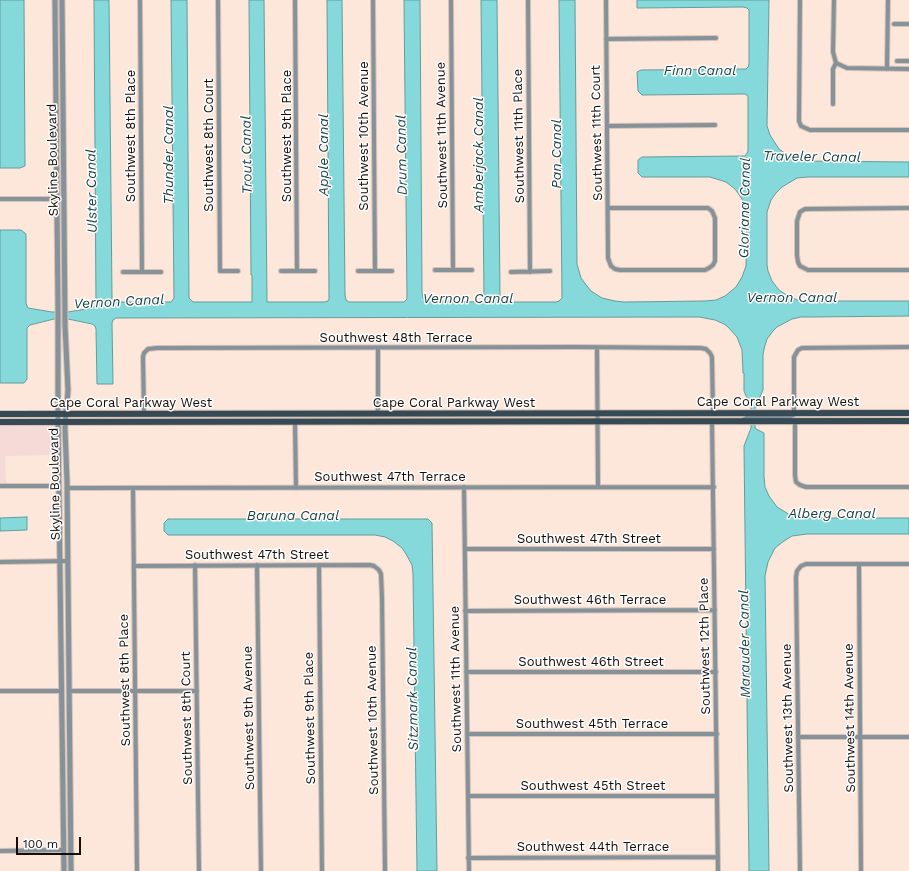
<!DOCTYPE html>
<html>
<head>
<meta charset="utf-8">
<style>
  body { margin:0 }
  #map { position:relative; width:909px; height:871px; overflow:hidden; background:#fde6da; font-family:"Work Sans",sans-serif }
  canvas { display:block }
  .scale { position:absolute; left:16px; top:837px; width:65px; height:18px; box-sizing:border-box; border:2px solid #170d08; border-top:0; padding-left:5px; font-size:12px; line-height:14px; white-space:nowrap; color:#170d08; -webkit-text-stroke:3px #fff; paint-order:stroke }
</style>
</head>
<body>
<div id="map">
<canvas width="909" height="871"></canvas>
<div class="scale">100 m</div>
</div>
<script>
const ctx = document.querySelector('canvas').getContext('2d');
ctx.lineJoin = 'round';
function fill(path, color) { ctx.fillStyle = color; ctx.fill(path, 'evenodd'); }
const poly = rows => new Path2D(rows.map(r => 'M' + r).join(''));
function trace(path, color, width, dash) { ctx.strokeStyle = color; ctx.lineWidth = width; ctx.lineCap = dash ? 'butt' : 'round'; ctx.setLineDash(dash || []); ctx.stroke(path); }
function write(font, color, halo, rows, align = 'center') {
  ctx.font = font + ' "Work Sans",sans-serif'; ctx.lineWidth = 3; ctx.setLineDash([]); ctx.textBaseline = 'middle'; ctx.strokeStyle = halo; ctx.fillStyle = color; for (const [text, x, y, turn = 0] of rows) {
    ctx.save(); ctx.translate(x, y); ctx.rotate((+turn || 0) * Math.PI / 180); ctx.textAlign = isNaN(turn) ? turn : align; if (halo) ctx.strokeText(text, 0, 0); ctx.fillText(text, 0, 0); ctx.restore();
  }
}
fill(poly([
  [0,424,56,424,55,453,56,455,5,456,6,484,0,484]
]), '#f5dad7');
const water = poly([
  [0,0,24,0,25,166,20,168,0,168,0,0],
  [94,0,109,0,112,297,112,299,115,302,171,302,174,298,171,0,187,0,189,298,193,302,252,302,252,275,251,275,249,0,264,0,267,302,325,302,328,301,329,299,327,0,342,0,345,295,346,300,349,302,404,302,407,299,404,0,420,0,422,292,423,298,426,301,480,302,483,300,484,298,481,0,497,0,500,296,501,300,502,301,504,302,556,302,559,301,562,298,559,0,575,0,577,264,581,278,587,286,591,291,602,298,615,301,624,302,705,301,716,300,725,296,736,287,742,277,746,266,747,219,746,209,742,199,735,189,726,182,710,177,642,177,638,173,638,160,642,157,745,156,747,153,748,151,748,96,745,94,741,94,642,95,638,91,637,72,641,70,746,69,748,67,749,64,749,10,747,8,743,7,637,8,637,0,769,0,767,126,770,135,779,149,790,157,802,161,909,162,909,177,808,177,797,178,782,187,776,193,771,200,767,212,767,265,768,271,772,281,779,290,785,294,797,300,805,301,909,301,909,316,812,317,801,317,792,319,777,327,773,331,767,339,764,349,763,355,763,390,755,408,755,428,758,430,764,433,764,476,765,487,769,496,777,507,790,515,802,518,909,518,909,534,807,534,792,536,784,541,775,548,768,562,765,576,769,871,749,871,744,446,751,428,751,408,744,391,744,373,743,373,742,350,737,337,728,327,724,324,715,320,699,317,116,318,113,320,112,323,113,384,97,384,96,329,95,326,92,324,68,319,54,319,30,325,27,328,27,379,24,383,0,383,0,230,21,230,26,234,26,303,27,306,28,308,52,312,68,312,92,308,96,306,94,0],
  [27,517,27,530,0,531,0,518,27,517],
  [168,519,428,519,432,523,437,871,417,871,413,574,412,565,406,554,402,548,393,541,385,537,375,535,168,535,164,531,164,523,168,519]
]);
fill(water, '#85d9db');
trace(water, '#649c9c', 1);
const minor = poly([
  [140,0,142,272],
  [218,0,220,271,238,271],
  [295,0,297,271],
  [373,0,375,271],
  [451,0,453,270],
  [528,0,530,272],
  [606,0,608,258,611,266,615,269,620,270,705,270,709,268,713,265,715,261,715,218,712,211,708,208,608,208],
  [800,0,799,121,801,126,810,130,909,130],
  [894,24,909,24],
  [606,39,716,38],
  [897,61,909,61],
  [836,63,847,68,909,69],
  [887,69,888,0],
  [833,104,833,69,836,63,833,52,834,0],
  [607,126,715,125],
  [0,199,64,199],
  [909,208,805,209,800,212,797,221,797,255,798,262,800,266,808,270,909,270],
  [435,270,472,270],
  [281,271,315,271],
  [358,271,392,271],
  [123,272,161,272],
  [511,272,550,271],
  [597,348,598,487],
  [144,414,143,357,144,353,148,349,157,348,575,347,701,348,706,349,710,353,712,357,713,413],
  [377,414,378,408,378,348],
  [743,420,748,417,787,418,794,415,794,357,798,350,802,348,909,347],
  [712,421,718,871],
  [795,421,795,475,796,482,800,485,806,487,909,487],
  [295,422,296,488],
  [0,486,54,486,59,487],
  [464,487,469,871],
  [67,488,714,487],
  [133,488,137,871],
  [465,549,714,549],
  [0,562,68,561],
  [859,564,861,871],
  [195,565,199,871],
  [257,565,261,871],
  [319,565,322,871],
  [134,566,370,565,374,566,379,570,381,574,382,598,385,871],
  [465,611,715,610],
  [466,672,716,672],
  [0,691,61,691],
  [69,691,197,691],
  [467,734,717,734],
  [798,737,909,737],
  [468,796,717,796],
  [0,851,63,850],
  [468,858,718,857],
  [800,871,796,577,797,571,801,566,806,564,909,564]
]);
const tertiary = poly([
  [55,0,58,308,58,422,64,871],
  [62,0,65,325,68,390,67,404,66,408,65,429,67,481,71,871]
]);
const primary = poly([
  [0,414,909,413],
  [0,422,909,421]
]);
trace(minor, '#d8c3b8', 6);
trace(tertiary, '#d8c3b8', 7);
trace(primary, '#d8c3b8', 8);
trace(minor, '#869299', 4);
trace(tertiary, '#869299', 5);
trace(primary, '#354a55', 6);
write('13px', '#170d08', '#fff', [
  ["Southwest 11th Court",597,133,-91],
  ["Southwest 11th Avenue",442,135,-91],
  ["Southwest 8th Place",131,136,-90],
  ["Southwest 9th Place",287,136,-90],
  ["Southwest 10th Avenue",364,136,-90],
  ["Southwest 11th Place",519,136,-91],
  ["Southwest 8th Court",209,145,-90],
  ["Skyline Boulevard",53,160,-91],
  ["Southwest 48th Terrace",396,338],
  ["Cape Coral Parkway West",778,402],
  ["Cape Coral Parkway West",131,403],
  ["Cape Coral Parkway West",454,403],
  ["Southwest 47th Terrace",390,477],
  ["Skyline Boulevard",55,484,-91],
  ["Southwest 47th Street",589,539],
  ["Southwest 47th Street",257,555],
  ["Southwest 46th Terrace",590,600],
  ["Southwest 12th Place",705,646,-91],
  ["Southwest 46th Street",591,662],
  ["Southwest 11th Avenue",456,679,-91],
  ["Southwest 8th Place",125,680,-91],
  ["Southwest 8th Court",187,718,-91],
  ["Southwest 9th Avenue",249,718,-91],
  ["Southwest 9th Place",310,718,-91],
  ["Southwest 13th Avenue",788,718,-91],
  ["Southwest 14th Avenue",850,718,-91],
  ["Southwest 10th Avenue",373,720,-91],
  ["Southwest 45th Terrace",592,724],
  ["Southwest 45th Street",593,786],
  ["Southwest 44th Terrace",593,847]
]);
write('italic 14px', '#163f40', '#fff', [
  ["Finn Canal",700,71],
  ["Pan Canal",557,154,-90],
  ["Thunder Canal",169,155,-90],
  ["Trout Canal",247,155,-91],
  ["Apple Canal",324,155,-90],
  ["Drum Canal",402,155,-91],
  ["Amberjack Canal",479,155,-90],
  ["Traveler Canal",812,157,1],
  ["Ulster Canal",92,191,-91],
  ["Gloriana Canal",745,208,-89],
  ["Vernon Canal",792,298],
  ["Vernon Canal",468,299],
  ["Vernon Canal",119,302,-3],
  ["Alberg Canal",832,514],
  ["Baruna Canal",293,516],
  ["Marauder Canal",745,644,-91],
  ["Sitzmark Canal",413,699,-91]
]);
</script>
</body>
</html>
